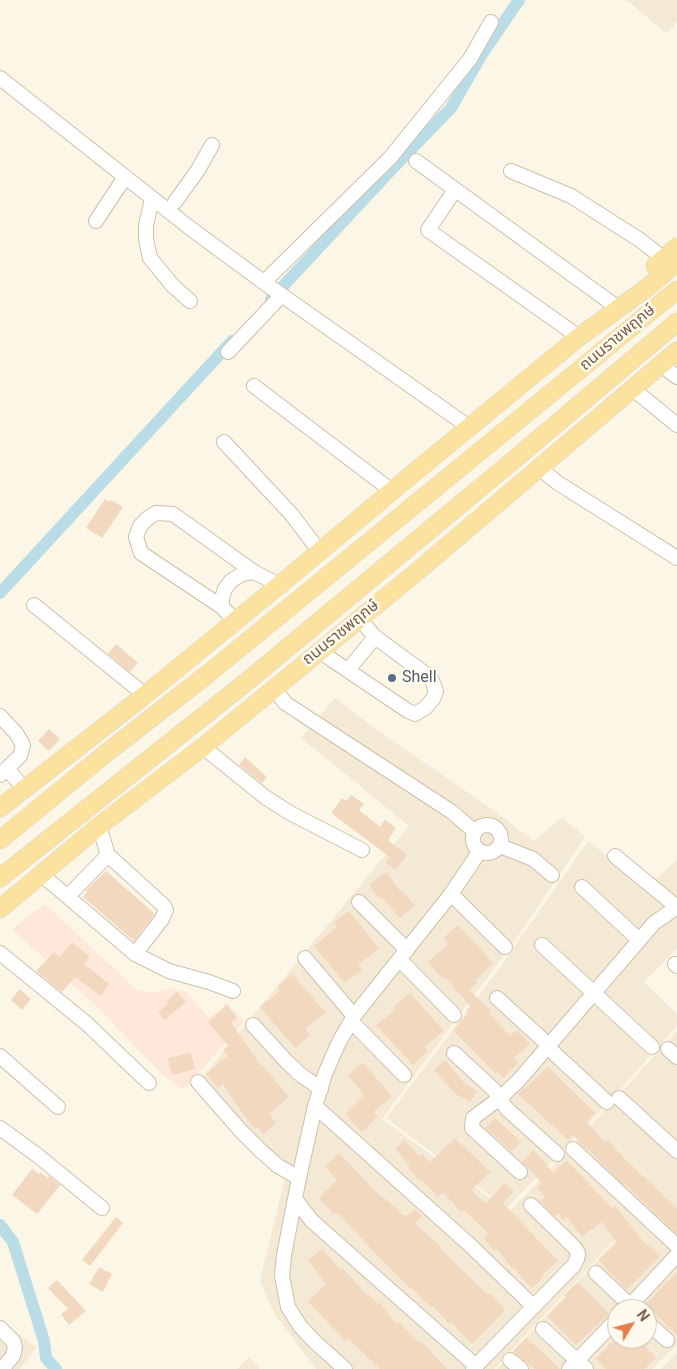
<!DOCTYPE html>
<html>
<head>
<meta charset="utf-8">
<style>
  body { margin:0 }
  #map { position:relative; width:677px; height:1369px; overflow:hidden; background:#fcf6e6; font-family:Roboto,sans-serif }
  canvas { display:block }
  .north { position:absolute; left:607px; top:1299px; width:50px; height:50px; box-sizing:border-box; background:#fffaed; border:1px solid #c8bcac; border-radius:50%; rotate:53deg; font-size:14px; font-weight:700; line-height:20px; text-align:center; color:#765e4b }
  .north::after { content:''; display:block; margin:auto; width:18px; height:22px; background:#e67d4c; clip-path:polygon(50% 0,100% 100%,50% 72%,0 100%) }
</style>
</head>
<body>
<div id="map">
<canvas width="677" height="1369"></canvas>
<div class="north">N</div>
</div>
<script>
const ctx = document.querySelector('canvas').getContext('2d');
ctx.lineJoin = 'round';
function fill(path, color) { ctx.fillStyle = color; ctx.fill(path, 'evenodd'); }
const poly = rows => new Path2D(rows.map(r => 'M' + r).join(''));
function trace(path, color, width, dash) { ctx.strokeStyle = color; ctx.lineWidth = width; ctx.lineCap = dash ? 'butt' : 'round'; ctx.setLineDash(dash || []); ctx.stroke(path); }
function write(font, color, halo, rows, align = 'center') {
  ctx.font = font + ' Roboto,"Noto Sans Thai",sans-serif'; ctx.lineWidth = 5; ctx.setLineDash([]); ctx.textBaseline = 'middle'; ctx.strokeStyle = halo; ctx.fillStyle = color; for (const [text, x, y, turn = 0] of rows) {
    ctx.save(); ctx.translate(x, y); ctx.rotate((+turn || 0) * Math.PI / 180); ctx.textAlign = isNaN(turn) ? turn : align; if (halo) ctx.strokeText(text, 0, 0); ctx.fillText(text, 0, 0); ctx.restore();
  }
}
fill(poly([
  [626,0,677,0,677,22,666,33],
  [335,698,377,730,489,807,534,841,562,817,585,837,511,946,382,1119,509,1212,549,1171,618,1236,494,1369,316,1369,274,1313,260,1280,286,1174,200,1080,409,826,301,738],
  [588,841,647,887,677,860,677,948,644,982,677,1014,677,1026,607,1104,507,1208,386,1118,499,969],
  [677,1031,677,1345,652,1369,497,1369,620,1236,551,1169],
  [617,1309,647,1309,647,1339,617,1339],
  [0,1320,36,1347,20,1369,0,1369],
  [677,1353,677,1369,661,1369],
  [249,1357,260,1369,237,1369]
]), '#f4e9d5');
fill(poly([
  [45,904,138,991,158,992,174,988,186,992,209,1018,227,1003,244,1022,183,1090,162,1074,96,1006,12,929]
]), '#fde8da');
trace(poly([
  [271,299,392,169,451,108,482,54,519,0],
  [0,593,232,341],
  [0,1225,13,1242,44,1341,46,1358,56,1369]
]), '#badce6', 12);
fill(poly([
  [105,499,109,502,111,500,123,507,102,538,86,528],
  [116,644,138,663,130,672,108,654],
  [49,729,60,739,49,751,38,741],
  [245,757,267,777,262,783,239,765],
  [351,795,364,804,359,810,380,827,385,820,396,828,388,840,407,855,395,870,385,862,390,857,331,813,342,798,346,801],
  [106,871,155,914,134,941,83,897,87,892,86,890],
  [386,872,400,891,402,890,415,906,400,918,382,897,380,899,369,885],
  [349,911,379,949,358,965,362,970,345,983,314,946,337,927,333,923],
  [458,925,493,963,475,981,477,983,469,990,491,1011,489,1013,510,1036,517,1030,530,1044,514,1058,518,1063,503,1078,497,1071,495,1073,453,1030,469,1013,466,1010,470,1006,445,977,443,979,428,962,448,944,443,938],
  [72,942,90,957,84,964,109,984,101,996,75,977,62,992,36,971,54,952,60,957],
  [292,974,326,1013,305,1029,310,1035,295,1048,260,1007,280,991,277,987],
  [20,989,31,999,22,1010,11,1000],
  [177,992,186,1002,164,1020,158,1012,168,1004,166,1002],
  [410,993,444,1031,424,1047,428,1051,413,1065,376,1025,396,1009,394,1006],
  [227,1005,237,1018,231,1023,261,1066,262,1065,289,1097,269,1114,276,1123,263,1134,257,1127,255,1129,246,1118,223,1084,218,1088,206,1074,228,1056,223,1050,228,1046,208,1022],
  [191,1053,195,1069,172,1075,168,1058],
  [445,1060,464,1083,477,1091,470,1102,456,1094,434,1070],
  [363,1063,392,1096,373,1112,378,1116,362,1132,345,1114,364,1095,348,1075],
  [548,1067,595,1113,586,1121,605,1143,608,1141,626,1160,677,1209,677,1234,625,1184,624,1185,605,1167,590,1151,589,1152,573,1135,568,1140,518,1094],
  [495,1118,521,1142,512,1151,485,1128],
  [455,1138,490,1172,471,1190,486,1204,505,1183,514,1191,503,1203,558,1261,541,1276,543,1278,531,1288,514,1268,513,1269,497,1249,494,1251,484,1238,489,1234,464,1210,461,1212,443,1192,438,1197,421,1179,420,1180,408,1168,410,1165,395,1149,404,1140,419,1156,422,1154,430,1162],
  [533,1150,553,1172,567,1161,612,1208,615,1206,647,1246,648,1244,660,1256,627,1290,598,1260,617,1243,602,1222,582,1237,567,1217,563,1220,559,1213,555,1216,540,1201,545,1197,537,1187,542,1183,522,1162],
  [339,1153,381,1197,382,1196,404,1216,406,1215,407,1216,415,1209,422,1216,415,1223,441,1247,440,1248,488,1295,490,1293,505,1310,472,1344,451,1322,449,1324,432,1305,430,1307,412,1288,411,1289,378,1256,337,1212,334,1214,319,1198,337,1180,325,1166],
  [32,1169,39,1174,40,1172,48,1178,49,1176,60,1185,37,1214,12,1195],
  [116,1217,123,1223,90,1266,82,1260],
  [322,1249,341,1271,343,1269,367,1295,369,1294,377,1304,379,1302,397,1324,399,1322,419,1343,421,1341,447,1369,380,1369,348,1338,346,1341,308,1302,326,1284,308,1260],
  [99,1267,112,1274,103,1292,89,1284],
  [677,1273,677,1336,646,1304,665,1284],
  [57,1280,86,1311,69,1325,61,1314,68,1309,48,1288],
  [578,1282,609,1314,576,1345,547,1316,566,1298,564,1295],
  [526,1338,545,1354,560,1369,535,1369,516,1354,513,1351],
  [615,1339,638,1339,656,1358,644,1369,606,1369,596,1359]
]), '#f2d8be');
const minor = poly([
  [0,78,190,228,266,284,469,427],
  [416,161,614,305],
  [511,171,571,196,640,240,663,258],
  [455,190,428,230,579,337],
  [152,199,146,225,146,239,150,258,173,286,190,301],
  [175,202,198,170,212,145],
  [96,221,125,177],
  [264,282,390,158,470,59,491,22],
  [228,352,282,295],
  [661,365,677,377],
  [254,386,392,491],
  [633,389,677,425],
  [224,442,292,515,320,552],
  [538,467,558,483,677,558],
  [34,605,145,695],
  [222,607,222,598,225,589,231,581,242,574,254,572],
  [235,621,222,607,141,553,136,537,140,526,148,518,156,513,173,514,254,572,279,585],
  [319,651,408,711,415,714,425,708,433,699,436,691,431,678,375,637,364,624,362,616],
  [348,670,375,637],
  [274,688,285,703,452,812,475,832],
  [0,716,16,733,23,745,20,756,0,775],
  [203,747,265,797,290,813,362,850],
  [7,769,24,788],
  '473 839a14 14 0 1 1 28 0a14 14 0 1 1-28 0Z',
  [99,826,108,855,164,906,166,910,162,919,135,954],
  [500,846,533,859,552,875],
  [42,875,135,954,169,971,209,982,233,991],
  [582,887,639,940],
  [451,894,505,947],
  [68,896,108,855],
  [359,902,407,950],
  [542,945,652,1047],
  [0,953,86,1023,149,1083],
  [305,958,354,1016],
  [400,960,454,1015],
  [675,964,677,966],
  [497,998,542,1039,556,1055,607,1102],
  [351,1021,404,1075],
  [253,1025,287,1062,301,1075,321,1089],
  [668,1049,677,1057],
  [454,1053,493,1089,507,1109,557,1154],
  [0,1056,58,1107],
  [198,1082,240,1130,261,1151,278,1166,299,1178],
  [619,1098,677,1151],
  [315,1106,471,1246,534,1307],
  [0,1128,37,1155,102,1208],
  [573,1149,677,1246],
  [520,1172,472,1128,473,1118,500,1098,519,1080,654,923,677,907,615,856],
  [295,1199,312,1221,476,1366],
  [596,1273,634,1309],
  [627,1309,677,1255],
  [647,1322,667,1340],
  [0,1328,13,1341,15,1347,13,1356,2,1369],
  [543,1329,586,1369],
  [510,1360,521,1369],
  [345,1369,315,1342,300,1326,288,1307,282,1276,284,1255,299,1178,315,1106,325,1074,339,1042,354,1016,451,894,480,851],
  [473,1369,574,1265,577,1259,578,1253,575,1248,531,1205],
  [569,1369,617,1319]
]);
const major = poly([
  [655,266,677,247],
  [0,808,145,695,288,578,416,471,579,337,648,287,677,262],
  [0,840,105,754,209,673,677,290],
  [0,878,250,679,509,464,677,322],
  [0,909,99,826,203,747,413,575,677,351]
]);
trace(minor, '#cebfac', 16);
trace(major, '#dbd5d0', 19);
trace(minor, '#fff', 14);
trace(major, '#fbe29f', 18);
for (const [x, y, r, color] of [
  [392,678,5,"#5c6f8a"]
]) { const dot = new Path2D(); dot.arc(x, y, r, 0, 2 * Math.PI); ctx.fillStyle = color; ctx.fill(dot); trace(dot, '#fffaed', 2); }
write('16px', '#765e4b', '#fffaed', [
  ["ถนนราชพฤกษ์",618,338,-40],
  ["ถนนราชพฤกษ์",341,633,-39]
]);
write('16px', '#4e5e75', '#fffaed', [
  ["Shell",402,678]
], 'left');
</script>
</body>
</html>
